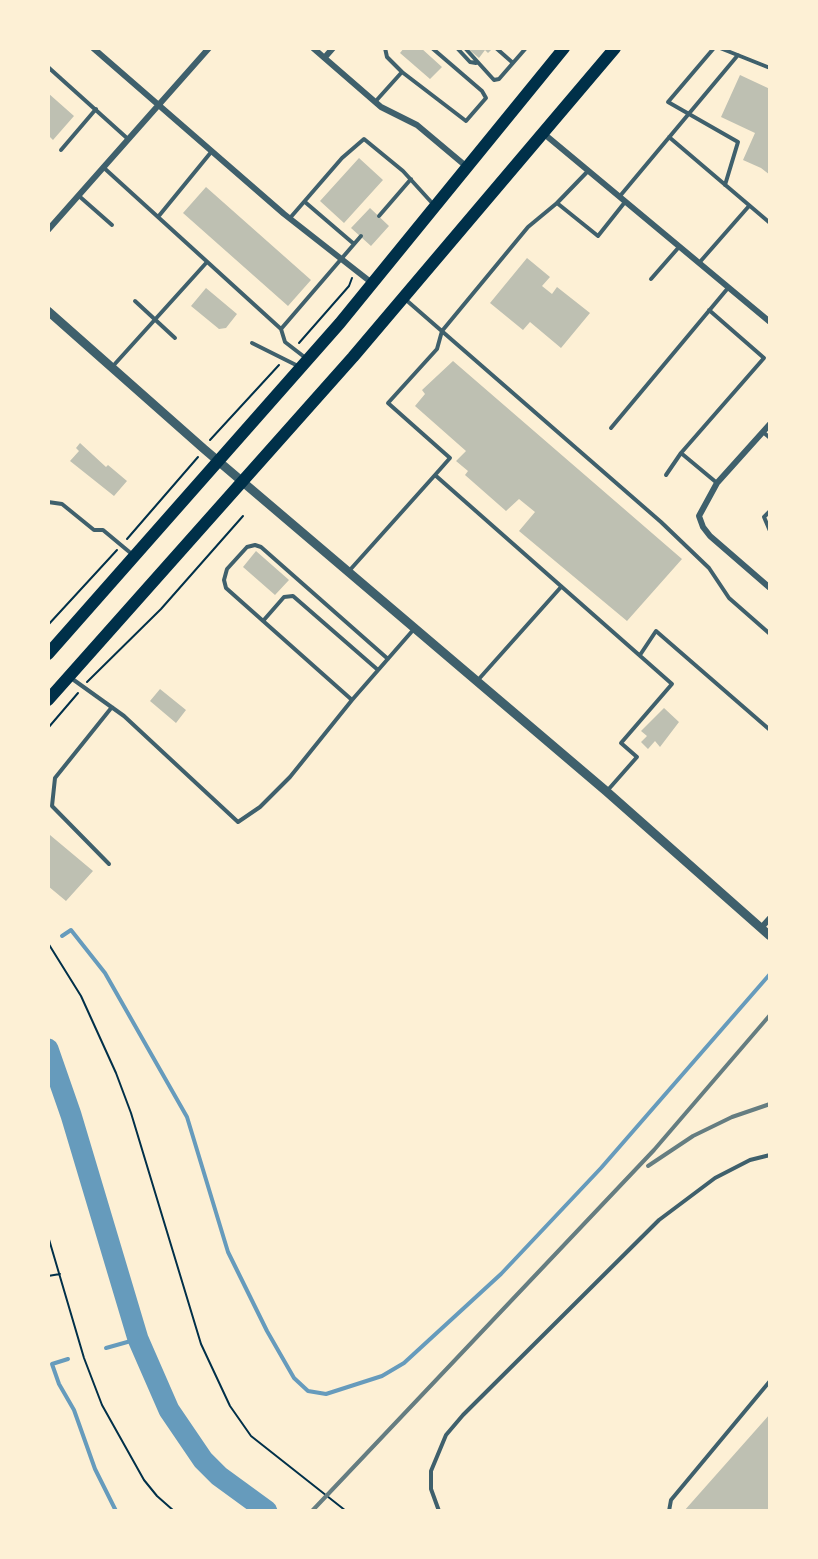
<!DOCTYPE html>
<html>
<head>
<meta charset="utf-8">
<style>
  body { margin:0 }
  #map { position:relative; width:818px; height:1559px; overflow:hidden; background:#fdf0d5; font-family:"Noto Sans",sans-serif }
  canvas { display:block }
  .frame { position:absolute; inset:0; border:50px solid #fdf0d5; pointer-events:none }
</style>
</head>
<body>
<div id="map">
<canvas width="818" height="1559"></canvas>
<div class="frame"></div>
</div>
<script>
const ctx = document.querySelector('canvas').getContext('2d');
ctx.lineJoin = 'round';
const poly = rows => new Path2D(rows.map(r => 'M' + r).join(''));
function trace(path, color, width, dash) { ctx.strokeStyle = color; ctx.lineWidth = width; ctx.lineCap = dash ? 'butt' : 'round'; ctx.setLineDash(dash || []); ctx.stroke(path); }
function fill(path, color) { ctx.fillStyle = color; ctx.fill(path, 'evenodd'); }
trace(poly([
  [62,936,71,930,105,973,187,1117,228,1252,267,1331,294,1378,308,1391,326,1394,382,1376,404,1363,501,1274,601,1168,770,974],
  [106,1348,138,1339],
  [68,1359,52,1364,59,1384,74,1410,95,1469,116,1511]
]), '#669bbc', 4);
trace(poly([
  [48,1049,71,1115,138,1339,169,1410,203,1460,219,1476,267,1511]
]), '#669bbc', 21);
fill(poly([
  [404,48,421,48,442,67,430,79,400,53],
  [467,48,493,48,488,53,485,50,479,58],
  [740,75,770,89,770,175,761,168,743,160,755,133,721,117],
  [48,93,74,116,53,140,48,135],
  [359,158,383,180,344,223,320,201],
  [206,187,311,280,288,306,183,213],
  [370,208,389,226,371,246,351,228],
  [527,258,550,277,542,286,552,294,557,287,590,313,561,348,530,322,523,330,490,303],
  [206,288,237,314,226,328,219,329,191,306],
  [453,361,682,559,627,621,519,531,535,512,519,499,506,511,465,475,468,471,456,461,466,451,415,406,425,394,422,390],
  [80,443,106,467,108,465,127,481,114,496,70,461,79,451,76,448],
  [256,551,289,580,275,595,243,567],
  [160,689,186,710,176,723,150,701],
  [664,708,679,722,660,747,655,741,648,749,641,742,647,736,641,731],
  [50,835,93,871,66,901,48,886,48,838],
  [770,1414,770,1511,684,1511]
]), '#bec0b2');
trace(poly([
  [299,343,349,286,352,278],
  [210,440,279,365],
  [127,539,198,457],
  [48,625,117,550],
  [87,682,161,609,243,516],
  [48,728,78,693],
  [48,943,81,996,116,1073,131,1113,201,1344,230,1406,251,1436,346,1511],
  [48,1236,84,1358,102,1405,144,1480,157,1496,174,1511],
  [48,1276,60,1274]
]), '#003049', 2);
trace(poly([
  [385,48,387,57,402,72],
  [457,48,470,62,476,63],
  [465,48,494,80,499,79,526,48],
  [496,48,513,63],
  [714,48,668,102,738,142,725,185],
  [720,48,770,68],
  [48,67,128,139],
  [375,102,402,72,466,121,486,98,482,91,432,48],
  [669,137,770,223],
  [61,150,96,109],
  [212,151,158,217,281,329,285,342,307,359],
  [103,167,158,217],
  [588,171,557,203,598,236,625,202],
  [79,196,112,225],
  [620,196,738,55],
  [305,202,354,244],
  [557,203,528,227,442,331,437,349,388,403,450,458,435,475,672,684,621,743,637,757,607,791],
  [379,216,411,179],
  [290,218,342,158,364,139,403,171,433,204],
  [699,263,749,206],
  [651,279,679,247],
  [405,299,661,522,709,568,729,598,770,634],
  [135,301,175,338],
  [281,329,361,236],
  [252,343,298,366],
  [113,366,207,262],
  [611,428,728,288],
  [763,432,770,438],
  [681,453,764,358,709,310],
  [666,475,681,453,717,483],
  [48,502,62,504,94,530,103,530,133,555],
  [770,511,764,517,770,531],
  [349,571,435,475],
  [263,621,284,597,293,596,378,670],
  [640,655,656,631,770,730],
  [388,659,261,547,255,545,247,547,227,569,224,580,226,588,352,700,414,629],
  [71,678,124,716,238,822,260,807,290,777,352,700],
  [478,680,561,587],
  [109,864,52,806,55,778,112,707],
  [439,1511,431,1489,431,1471,446,1435,463,1415,659,1220,715,1178,750,1160,770,1155],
  [669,1511,671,1500,770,1381]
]), '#3f606c', 4);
trace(poly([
  [93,48,284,214,372,283],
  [313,48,381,107,417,125,467,167],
  [326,56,333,48],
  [543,133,770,322],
  [48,230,209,48],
  [770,424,717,483,699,516,703,527,710,536,770,588],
  [761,928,770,918]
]), '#3f606c', 6);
trace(poly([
  [48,311,204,449,606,791,770,936]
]), '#3f606c', 9);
trace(poly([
  [48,654,340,323,564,48],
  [48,700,353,357,615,48]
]), '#003049', 12);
trace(poly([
  [648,1166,693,1136,732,1117,770,1104],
  [312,1511,654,1150,770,1015]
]), '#657d81', 4);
</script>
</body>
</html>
